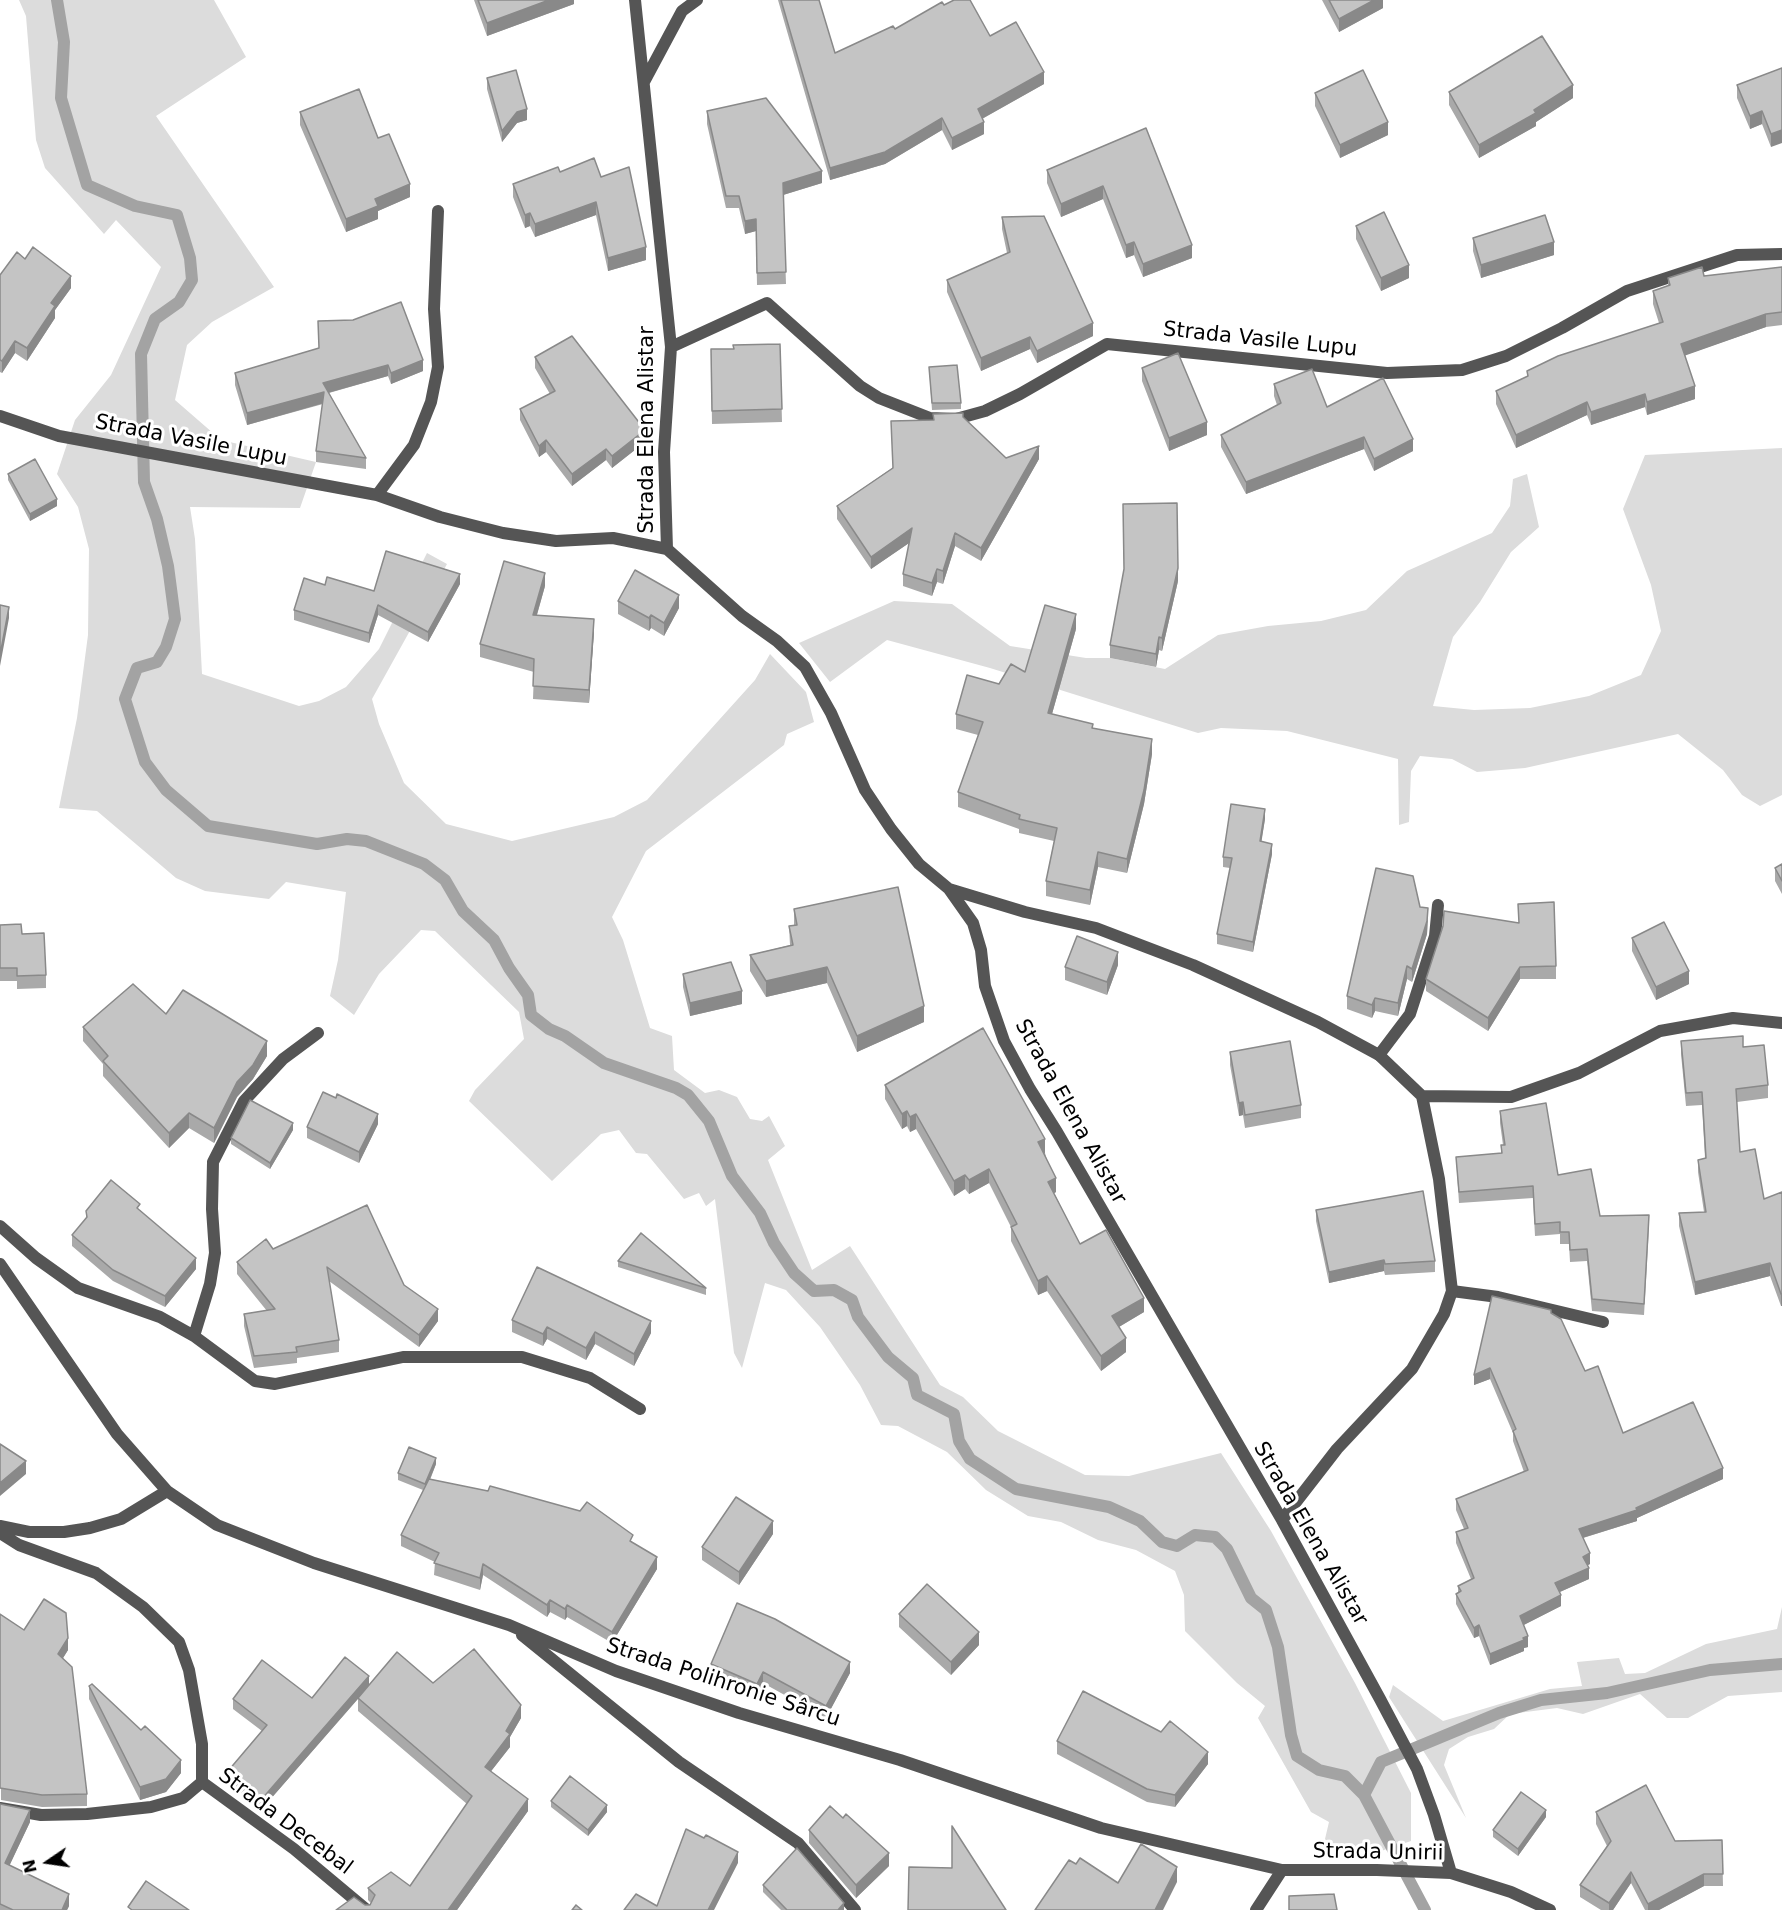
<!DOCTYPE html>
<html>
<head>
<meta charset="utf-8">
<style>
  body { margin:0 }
  #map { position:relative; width:1782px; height:1910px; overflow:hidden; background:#fff; font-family:"DejaVu Sans",sans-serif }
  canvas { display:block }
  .north { position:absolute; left:18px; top:1832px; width:60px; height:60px; -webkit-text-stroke:4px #fff; paint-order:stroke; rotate:257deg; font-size:16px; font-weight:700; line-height:24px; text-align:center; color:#000 }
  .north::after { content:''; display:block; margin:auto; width:21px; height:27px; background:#000; clip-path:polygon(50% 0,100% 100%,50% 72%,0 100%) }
</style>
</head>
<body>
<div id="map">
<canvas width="1782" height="1910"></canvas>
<div class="north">N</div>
</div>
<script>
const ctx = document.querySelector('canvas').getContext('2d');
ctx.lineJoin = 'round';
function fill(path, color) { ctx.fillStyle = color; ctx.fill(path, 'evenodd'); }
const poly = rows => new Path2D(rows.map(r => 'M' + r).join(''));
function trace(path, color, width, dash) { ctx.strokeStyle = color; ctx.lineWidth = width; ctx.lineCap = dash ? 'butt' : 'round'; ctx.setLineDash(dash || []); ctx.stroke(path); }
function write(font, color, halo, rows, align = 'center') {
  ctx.font = font + ' "DejaVu Sans",sans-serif'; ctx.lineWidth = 6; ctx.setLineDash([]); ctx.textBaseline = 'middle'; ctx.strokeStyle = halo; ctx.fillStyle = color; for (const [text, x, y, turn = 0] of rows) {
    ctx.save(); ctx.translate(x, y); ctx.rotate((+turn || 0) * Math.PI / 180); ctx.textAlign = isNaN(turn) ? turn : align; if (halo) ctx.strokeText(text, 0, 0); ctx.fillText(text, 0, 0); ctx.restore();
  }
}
fill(poly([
  [19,0,214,0,246,57,156,116,274,287,212,322,187,345,175,400,221,440,316,462,300,508,190,507,195,539,202,674,299,706,319,701,346,687,379,649,427,553,447,564,372,699,379,724,404,783,446,824,512,841,614,817,647,800,755,680,770,654,806,692,814,722,787,734,784,745,646,851,612,917,623,940,650,1028,672,1036,674,1070,705,1093,719,1090,737,1097,750,1119,762,1121,769,1116,785,1146,768,1160,812,1270,850,1246,940,1385,963,1397,998,1431,1085,1475,1129,1476,1221,1453,1271,1531,1355,1683,1411,1793,1411,1841,1378,1852,1333,1850,1325,1839,1329,1822,1311,1812,1258,1718,1265,1706,1237,1683,1185,1631,1184,1595,1175,1571,1136,1550,1098,1540,1061,1522,1028,1516,986,1490,947,1452,898,1426,881,1425,860,1385,820,1327,786,1290,765,1283,742,1368,734,1353,715,1199,706,1206,699,1193,684,1199,647,1154,636,1153,619,1130,601,1134,552,1181,469,1101,475,1090,524,1039,519,1012,435,931,421,930,379,974,354,1015,330,996,338,960,346,892,286,882,269,899,205,891,176,878,97,811,59,808,77,718,88,635,89,549,78,507,57,474,75,420,111,375,161,267,116,220,104,234,45,168,36,140,26,16],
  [1782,448,1782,795,1760,806,1742,795,1723,770,1678,734,1525,768,1477,772,1452,759,1420,756,1411,771,1409,822,1399,825,1398,759,1287,731,1221,728,1198,733,990,668,887,640,830,682,799,643,894,601,952,604,1010,646,1086,658,1110,658,1165,669,1218,635,1268,626,1321,621,1366,610,1407,571,1492,533,1510,506,1513,479,1527,474,1539,527,1511,552,1480,602,1453,637,1433,706,1474,710,1530,708,1589,696,1641,675,1661,631,1651,585,1623,509,1645,455],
  [1782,1607,1782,1692,1728,1696,1688,1718,1667,1718,1640,1694,1583,1714,1557,1708,1510,1714,1494,1729,1468,1737,1449,1749,1444,1765,1466,1818,1389,1697,1393,1685,1443,1721,1550,1689,1582,1686,1577,1662,1619,1658,1625,1674,1645,1673,1706,1644,1777,1629]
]), '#dcdcdc');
trace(poly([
  [57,0,64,42,61,98,87,185,135,206,177,215,190,258,192,280,179,302,155,319,141,354,144,482,157,519,168,566,175,619,166,647,157,662,137,668,125,699,145,762,166,790,208,826,317,844,347,839,366,841,424,864,445,880,463,911,494,940,509,968,528,995,531,1015,549,1029,565,1036,604,1063,676,1088,688,1095,709,1121,732,1176,760,1213,774,1243,794,1273,814,1291,834,1290,852,1300,858,1317,888,1357,913,1378,917,1395,954,1414,959,1441,970,1459,1016,1489,1109,1507,1140,1521,1162,1542,1177,1546,1195,1535,1215,1537,1227,1549,1251,1598,1266,1610,1278,1647,1291,1735,1297,1756,1319,1770,1345,1776,1364,1795,1425,1910],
  [1364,1795,1381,1762,1499,1713,1541,1700,1607,1693,1710,1670,1782,1664]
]), '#a3a3a3', 12);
trace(poly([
  [1379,1055,1410,1014,1435,936,1438,905],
  [1452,1291,1498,1297,1603,1322]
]), '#555', 12);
trace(poly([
  [635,0,671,347,664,452,667,549,742,616,777,641,805,667,831,713,865,790,891,829,919,864,949,889,973,923,981,950,985,986,1004,1041,1030,1089,1057,1132,1282,1520,1380,1699,1417,1769,1434,1815,1451,1873],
  [644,82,682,11,697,0],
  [671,347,767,303,860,386,879,398,930,418,956,419,985,411,1020,394,1107,344,1387,373,1462,370,1506,356,1562,328,1627,291,1737,255,1782,254],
  [0,416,59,436,377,495,440,517,503,533,556,541,613,538,667,549],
  [377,495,414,445,431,402,438,367,434,309,438,211],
  [949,889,1025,912,1096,928,1193,965,1318,1022,1379,1055,1422,1096,1511,1097,1579,1073,1660,1031,1733,1018,1782,1023],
  [0,1226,36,1258,78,1288,160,1317,194,1336,255,1381,275,1384,403,1357,522,1357,590,1378,640,1409],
  [0,1264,117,1434,167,1491,217,1525,314,1563,509,1625,616,1671,739,1713,900,1760,1101,1828,1282,1870],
  [194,1336,210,1284,215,1253,212,1209,213,1162,244,1101,283,1059,318,1033],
  [1282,1520,1337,1449,1412,1369,1444,1314,1452,1291,1439,1179,1422,1096],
  [0,1526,29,1532,64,1532,90,1528,121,1519,167,1491],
  [0,1533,19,1545,96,1573,143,1607,179,1642,189,1670,202,1744,202,1782],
  [522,1635,679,1762,798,1843,855,1910],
  [0,1808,41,1815,87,1814,151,1807,183,1798,202,1782,294,1849,367,1910],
  [1256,1910,1282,1870,1377,1870,1451,1873,1511,1892,1550,1910]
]), '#555', 12);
fill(poly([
  [474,0,574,0,574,4,487,36],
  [778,0,819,0,835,53,895,29,944,5,990,36,1044,84,982,119,984,134,952,150,942,130,885,164,830,180],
  [1322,0,1383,0,1383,8,1339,32],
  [1782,68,1771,147,1762,124,1750,129,1737,98,1737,85],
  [487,78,527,120,517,123,502,142,487,89],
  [1449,92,1573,98,1536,122,1536,126,1479,158,1449,105],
  [1315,93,1388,135,1340,158,1315,106],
  [707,111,822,183,783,195,786,284,757,285,756,231,745,234,739,208,726,208,707,124],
  [300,112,378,138,410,197,378,211,378,219,346,232,300,125],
  [1146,128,1192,258,1143,277,1134,255,1126,258,1103,199,1061,217,1047,183,1047,170],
  [560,172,601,177,646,260,608,271,596,215,535,237,530,226,525,228,513,197,513,184],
  [1002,217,1093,336,1037,363,1030,349,981,371,947,292,947,280,1007,253,1002,229],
  [1356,226,1409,278,1381,291,1356,239],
  [1473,238,1554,255,1481,278,1473,251],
  [25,259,71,288,55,310,55,318,27,361,15,353,2,373,0,372,0,275],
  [1782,267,1782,325,1766,327,1685,355,1695,399,1647,415,1645,407,1591,425,1587,415,1516,448,1496,404,1496,391,1527,377,1527,371,1659,323,1653,304,1653,291,1668,286,1668,278,1704,276],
  [780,344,782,422,712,424,711,349,733,349],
  [319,348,423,371,391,384,388,376,329,393,366,458,366,469,316,462,316,451,323,404,247,425,235,385,235,373],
  [535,357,645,442,612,468,606,460,572,486,546,452,539,457,520,420,520,409,550,394,535,368],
  [929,367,961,403,961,409,932,410],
  [1142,368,1207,435,1169,451,1142,381],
  [1274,384,1327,407,1413,451,1374,471,1364,449,1246,494,1221,447,1221,435,1277,405,1274,396],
  [963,417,1006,458,1039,459,981,561,955,546,943,584,937,582,932,596,903,586,903,574,909,543,871,569,837,519,837,506,892,468,933,420],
  [8,474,57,506,30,521,8,480],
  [1178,581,1162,651,1159,650,1156,667,1110,658,1110,645],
  [460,584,428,642,378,615,369,643,294,620,294,610,325,585,374,591],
  [545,586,537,615,594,632,589,703,533,699,534,672,480,657,480,644],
  [618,601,679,608,664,636,651,628,649,631,618,614],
  [1076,629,1052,714,1093,728,1152,754,1144,804,1127,873,1098,867,1090,905,1046,896,1046,881,1054,841,1019,833,1019,829,958,807,958,792,978,735,956,729,956,714,999,684,1025,672],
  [1265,819,1261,842,1272,854,1253,952,1217,944,1217,934,1230,868,1223,867,1223,857],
  [1782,864,1782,894,1775,881,1775,868],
  [1420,907,1428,921,1427,934,1412,982,1407,979,1398,1016,1375,1011,1372,1018,1347,1009,1347,996],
  [794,909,924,1022,857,1052,827,983,766,997,750,971,750,955,790,945,789,926,794,925],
  [0,925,22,934,46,975,46,988,17,989,17,981,0,981],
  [1443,926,1556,966,1556,979,1520,979,1488,1031,1426,991,1426,979],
  [1632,938,1689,984,1656,1000,1632,951],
  [1118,965,1107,995,1065,980,1065,967],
  [683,974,742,1004,690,1016,683,987],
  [166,1014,267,1056,253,1079,237,1097,214,1143,189,1128,169,1148,103,1076,103,1064,83,1041,83,1027],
  [1681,1041,1743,1047,1768,1085,1768,1098,1737,1102,1740,1152,1764,1199,1782,1192,1781,1306,1770,1276,1695,1295,1679,1226,1679,1213,1704,1212,1698,1172,1698,1160,1705,1158,1702,1105,1686,1106,1681,1054],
  [1230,1052,1301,1105,1301,1118,1245,1128,1243,1115,1239,1116,1230,1065],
  [885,1085,1045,1153,1056,1192,1054,1193,1080,1244,1144,1312,1119,1327,1126,1352,1101,1371,1047,1291,1038,1295,1011,1241,1011,1227,989,1183,969,1194,965,1189,954,1196,916,1129,910,1132,907,1126,902,1129,885,1099],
  [1500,1111,1558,1175,1600,1216,1649,1227,1644,1315,1592,1311,1587,1261,1570,1262,1569,1244,1560,1244,1560,1234,1535,1236,1533,1198,1459,1203,1456,1157,1501,1153,1501,1145,1503,1145,1500,1123],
  [378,1124,359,1163,307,1138,307,1127],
  [293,1130,270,1169,231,1144,231,1138],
  [140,1210,196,1269,165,1307,113,1281,72,1246,72,1235,86,1219,86,1211],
  [1316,1210,1435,1261,1435,1272,1385,1275,1384,1271,1329,1283,1316,1221],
  [273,1249,404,1285,438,1321,419,1347,329,1281,339,1340,339,1352,297,1358,297,1363,254,1368,244,1326,244,1314,267,1311,237,1274,237,1262],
  [618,1261,706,1288,706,1295,618,1267],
  [1551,1313,1623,1433,1723,1479,1637,1518,1637,1521,1583,1538,1590,1564,1587,1565,1589,1579,1560,1592,1561,1606,1523,1625,1528,1647,1524,1648,1524,1651,1490,1665,1479,1636,1474,1638,1456,1604,1456,1594,1458,1593,1458,1586,1471,1579,1456,1543,1456,1532,1464,1529,1456,1510,1456,1499,1524,1472,1513,1441,1513,1433,1490,1379,1474,1385,1474,1375],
  [512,1320,651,1333,634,1366,595,1344,586,1360,547,1339,543,1346,512,1332],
  [436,1464,430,1480,633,1543,657,1569,612,1643,567,1617,565,1620,550,1612,547,1617,483,1575,480,1590,434,1575,435,1562,401,1546,401,1535,423,1490,398,1480,398,1473],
  [773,1534,739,1585,702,1560,702,1547],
  [0,1614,24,1630,68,1650,63,1658,87,1794,87,1806,42,1807,1,1800],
  [899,1614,979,1645,951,1675,899,1627],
  [711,1664,850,1673,826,1718,763,1683,757,1695,711,1675],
  [433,1683,521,1718,510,1737,510,1747,491,1771,528,1811,457,1910,336,1910,370,1905,371,1903,368,1900,368,1888,410,1886,467,1804,358,1711,358,1699,261,1810,228,1781,228,1771,262,1731,233,1709,233,1699,312,1698,369,1685],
  [89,1686,181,1773,166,1792,140,1800,89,1699],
  [1057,1741,1208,1764,1175,1807,1147,1802,1057,1754],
  [551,1801,607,1812,588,1836,551,1807],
  [0,1804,30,1822,9,1866,69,1906,67,1910,0,1910],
  [1596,1812,1675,1841,1722,1840,1723,1886,1704,1886,1659,1910,1645,1910,1631,1883,1613,1910,1601,1910,1580,1897,1580,1885,1607,1846,1596,1824],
  [1546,1817,1518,1856,1493,1837,1493,1830],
  [809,1830,889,1866,856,1898,809,1843],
  [763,1885,844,1910,781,1910,763,1892]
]), '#a9a9a9');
fill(poly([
  [549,0,574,0,574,4,487,36,487,23],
  [1374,0,1383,0,1383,8,1339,32,1339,19],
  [1044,72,1044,84,978,121,978,109],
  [1573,85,1573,98,1536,122,1536,126,1479,158,1479,145],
  [527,109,527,120,517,123,502,142,502,131,517,112],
  [1762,111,1762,124,1750,129,1750,116],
  [942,118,942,130,885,164,830,180,830,168],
  [984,122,984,134,952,150,952,138],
  [1388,122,1388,135,1340,158,1340,145],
  [1782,130,1782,143,1771,147,1771,134],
  [822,171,822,183,783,195,783,183],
  [410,184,410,197,378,211,378,219,346,232,346,219,375,199],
  [1103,186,1103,199,1061,217,1061,204],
  [596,202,596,215,535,237,535,224],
  [530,213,530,226,525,228,525,215],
  [756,219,756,231,745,234,745,221],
  [1134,242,1134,255,1126,258,1126,245],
  [1554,242,1554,255,1481,278,1481,265],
  [1192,245,1192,258,1143,277,1143,264],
  [646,247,646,260,608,271,608,258],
  [1409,265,1409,278,1381,291,1381,278],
  [71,276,71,288,55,310,55,318,27,361,27,348,51,303],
  [1766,314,1766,327,1681,357,1681,344],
  [1093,323,1093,336,1037,363,1037,351],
  [1030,337,1030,349,981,371,981,358],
  [15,341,15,353,2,373,2,361],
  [423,360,423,371,391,384,391,373],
  [388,365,388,376,324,394,324,403,247,425,247,413,323,383],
  [1695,386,1695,399,1647,415,1647,402],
  [1645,394,1645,407,1591,425,1591,412],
  [1587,402,1587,415,1516,448,1516,435],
  [1207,422,1207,435,1169,451,1169,438],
  [645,430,645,442,612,468,612,456],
  [1364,437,1364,449,1246,494,1246,482],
  [1413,439,1413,451,1374,471,1374,459],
  [546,440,546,452,539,457,539,446],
  [1039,446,1039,459,981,561,981,548],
  [606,449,606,460,572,486,572,474],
  [57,499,57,506,30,521,30,514],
  [912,528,912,541,871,569,871,557],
  [955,533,955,546,943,584,943,571],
  [1178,568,1178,581,1162,651,1162,638],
  [937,569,937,582,932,596,932,583],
  [545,573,545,586,533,628,533,615],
  [460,574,460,584,428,642,428,632],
  [679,595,679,608,664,636,664,623],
  [378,605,378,615,369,643,369,633],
  [9,607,9,618,0,666,0,655],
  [1076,614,1076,629,1048,728,1048,713],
  [651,615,651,628,649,631,649,618],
  [594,619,594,632,589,703,589,690],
  [1159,637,1159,650,1156,667,1156,654],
  [1152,739,1152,754,1144,804,1127,873,1127,859],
  [1265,809,1265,819,1260,851,1260,841],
  [1272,844,1272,854,1253,952,1253,942],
  [1098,852,1098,867,1090,905,1090,890],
  [1428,908,1427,934,1412,982,1412,969],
  [1118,952,1118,965,1107,995,1107,982],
  [1407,966,1407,979,1398,1016,1398,1003],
  [827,967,827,983,766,997,766,981],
  [1520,967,1520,979,1488,1031,1488,1018],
  [1689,971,1689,984,1656,1000,1656,987],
  [742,991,742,1004,690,1016,690,1003],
  [1375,998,1375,1011,1372,1018,1372,1005],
  [924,1006,924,1022,857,1052,857,1036],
  [267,1041,267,1056,253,1079,237,1097,214,1143,214,1128,237,1082],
  [1243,1102,1243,1115,1239,1116,1239,1103],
  [907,1111,907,1126,902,1129,902,1114],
  [189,1113,189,1128,169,1148,169,1133],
  [378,1114,378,1124,359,1163,359,1152],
  [916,1114,916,1129,910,1132,910,1117],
  [293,1123,293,1130,270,1169,270,1163],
  [1045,1139,1045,1153,1038,1157,1038,1142],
  [989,1169,989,1183,969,1194,969,1180],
  [965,1175,965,1189,954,1196,954,1181],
  [1056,1178,1056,1192,1048,1197,1048,1182],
  [196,1258,196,1269,165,1307,165,1296],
  [1384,1260,1384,1271,1329,1283,1329,1272],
  [1770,1263,1770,1276,1695,1295,1695,1282],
  [1047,1276,1047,1291,1038,1295,1038,1281],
  [1781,1294,1782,1294,1782,1306,1781,1306],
  [1144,1298,1144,1312,1112,1331,1112,1316],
  [438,1309,438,1321,419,1347,419,1335],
  [651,1321,651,1333,634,1366,634,1354],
  [547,1327,547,1339,543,1346,543,1334],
  [595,1332,595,1344,586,1360,586,1348],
  [1126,1338,1126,1352,1101,1371,1101,1356],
  [1490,1368,1490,1379,1474,1385,1474,1375],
  [436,1458,436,1464,425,1491,425,1484],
  [26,1461,26,1474,0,1496,0,1483],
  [1723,1468,1723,1479,1637,1518,1637,1521,1579,1539,1579,1529,1636,1508],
  [773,1521,773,1534,739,1585,739,1572],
  [1590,1553,1590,1564,1583,1568,1583,1557],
  [657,1557,657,1569,612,1643,612,1632],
  [483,1564,483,1575,480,1590,480,1578],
  [1589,1568,1589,1579,1555,1594,1555,1583],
  [1561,1595,1561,1606,1520,1627,1520,1616],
  [550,1600,550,1612,547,1617,547,1605],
  [567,1605,567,1617,565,1620,565,1609],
  [1479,1625,1479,1636,1474,1638,1474,1628],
  [979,1632,979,1645,951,1675,951,1662],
  [1528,1636,1528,1647,1524,1648,1524,1651,1490,1665,1490,1654],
  [68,1638,68,1650,58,1666,58,1654],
  [850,1662,850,1673,826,1718,826,1706],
  [763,1672,763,1683,757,1695,757,1684],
  [369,1676,369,1686,261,1810,261,1800],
  [521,1705,521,1718,510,1737,510,1747,485,1779,485,1767],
  [1208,1752,1208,1764,1175,1807,1175,1795],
  [181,1760,181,1773,166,1792,140,1800,140,1787],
  [528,1799,528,1811,457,1910,448,1910],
  [607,1805,607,1812,588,1836,588,1830],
  [30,1810,30,1822,5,1875,5,1863],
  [1546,1810,1546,1817,1518,1856,1518,1849],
  [738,1852,738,1863,714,1910,708,1910],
  [889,1853,889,1866,856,1898,856,1885],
  [1177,1867,1177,1882,1163,1910,1155,1910],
  [1631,1872,1631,1883,1613,1910,1609,1910,1609,1903],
  [1704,1874,1704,1886,1659,1910,1648,1910,1648,1904],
  [69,1894,69,1906,67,1910,62,1910],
  [844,1903,844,1910,838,1910]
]), '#898989');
const building = poly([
  [478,0,549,0,487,23,478,0],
  [781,0,819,0,835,53,893,26,895,29,942,2,944,5,954,0,970,0,990,36,1016,22,1044,72,978,109,984,122,952,138,942,118,885,152,830,168,781,0],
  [1329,0,1374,0,1339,19,1329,0],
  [1542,36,1573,85,1534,110,1536,113,1479,145,1449,92,1542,36],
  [1782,68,1782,130,1771,134,1762,111,1750,116,1737,85,1782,68],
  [516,70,527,109,517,112,502,131,487,78,516,70],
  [1363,70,1388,122,1340,145,1315,93,1363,70],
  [359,89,378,138,389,134,410,184,375,199,378,206,346,219,300,112,359,89],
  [766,98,822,171,783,183,786,272,757,273,756,219,745,221,739,196,726,196,707,111,766,98],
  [1146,128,1192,245,1143,264,1134,242,1126,245,1103,186,1061,204,1047,170,1146,128],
  [594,158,601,177,629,167,646,247,608,258,596,202,535,224,530,213,525,215,513,184,558,167,560,172,594,158],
  [1384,212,1409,265,1381,278,1356,226,1384,212],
  [1545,215,1554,242,1481,265,1473,238,1545,215],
  [1044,216,1093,323,1037,351,1030,337,981,358,947,280,1010,252,1002,217,1044,216],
  [33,247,71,276,51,303,55,306,27,348,15,341,2,361,0,360,0,275,17,252,25,259,33,247],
  [1702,267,1704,276,1782,267,1782,312,1766,314,1681,344,1695,386,1647,402,1645,394,1591,412,1587,402,1516,435,1496,391,1528,376,1527,371,1558,356,1663,322,1653,291,1670,285,1668,278,1702,267],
  [401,302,423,360,391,373,388,365,323,383,366,458,316,451,324,392,247,413,235,373,319,348,318,321,353,320,401,302],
  [572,336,645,430,612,456,606,449,572,474,546,440,539,446,520,409,555,391,535,357,572,336],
  [780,344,782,409,712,411,711,349,734,349,733,345,780,344],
  [1178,353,1207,422,1169,438,1142,368,1178,353],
  [957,365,961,403,932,403,929,367,957,365],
  [1312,369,1327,407,1383,378,1413,439,1374,459,1364,437,1246,482,1221,435,1281,403,1274,384,1312,369],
  [963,413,963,417,1006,458,1039,446,981,548,955,533,943,571,937,569,932,583,903,574,912,528,871,557,837,506,893,468,891,421,934,420,933,414,963,413],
  [35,459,57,499,30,514,8,474,35,459],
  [1177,503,1178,568,1162,638,1159,637,1156,654,1110,645,1124,569,1123,504,1177,503],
  [386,551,460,574,428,632,378,605,369,633,294,610,304,578,325,585,327,577,374,591,386,551],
  [504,561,545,573,533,615,594,619,589,690,533,686,534,659,480,644,504,561],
  [635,570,679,595,664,623,651,615,649,618,618,601,635,570],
  [0,605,9,607,0,655,0,605],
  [1045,605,1076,614,1048,713,1093,724,1092,728,1152,739,1144,790,1127,859,1098,852,1090,890,1046,881,1057,828,1019,819,1020,815,958,792,983,722,956,714,967,675,999,684,1011,664,1025,672,1045,605],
  [1231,804,1265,809,1260,841,1272,844,1253,942,1217,934,1232,858,1223,857,1231,804],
  [1782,864,1782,881,1775,868,1782,864],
  [1376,868,1413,876,1420,907,1428,908,1427,921,1412,969,1407,966,1398,1003,1375,998,1372,1005,1347,996,1376,868],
  [898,887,924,1006,857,1036,827,967,766,981,750,955,793,945,789,926,797,925,794,909,898,887],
  [1554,902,1556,966,1520,967,1488,1018,1426,979,1443,926,1444,911,1519,923,1518,904,1554,902],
  [1664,922,1689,971,1656,987,1632,938,1664,922],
  [21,924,22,934,44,933,46,975,17,976,17,968,0,968,0,925,21,924],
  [1077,936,1118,952,1107,982,1065,967,1077,936],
  [731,962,742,991,690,1003,683,974,731,962],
  [133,984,166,1014,183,990,267,1041,253,1065,237,1082,214,1128,189,1113,169,1133,103,1061,108,1056,83,1027,133,984],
  [983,1028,1045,1139,1038,1142,1056,1178,1048,1182,1080,1244,1106,1230,1144,1298,1112,1316,1126,1338,1101,1356,1047,1276,1038,1281,1011,1227,1017,1224,989,1169,969,1180,965,1175,954,1181,916,1114,910,1117,907,1111,902,1114,885,1085,983,1028],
  [1743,1036,1743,1047,1764,1045,1768,1085,1736,1089,1740,1152,1755,1149,1764,1199,1782,1192,1782,1294,1781,1294,1770,1263,1695,1282,1679,1213,1706,1212,1698,1160,1706,1158,1702,1092,1686,1093,1681,1041,1743,1036],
  [1290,1041,1301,1105,1245,1115,1243,1102,1239,1103,1230,1052,1290,1041],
  [323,1092,336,1098,337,1094,378,1114,359,1152,307,1127,323,1092],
  [250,1100,293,1123,270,1163,231,1138,250,1100],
  [1546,1103,1558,1175,1591,1169,1600,1216,1649,1215,1644,1304,1592,1299,1587,1249,1570,1250,1569,1232,1560,1232,1560,1222,1535,1224,1533,1186,1459,1192,1456,1157,1502,1153,1501,1145,1505,1145,1500,1111,1546,1103],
  [111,1180,140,1204,137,1208,196,1258,165,1296,113,1270,72,1235,87,1217,86,1211,111,1180],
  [1423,1191,1435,1261,1385,1264,1384,1260,1329,1272,1316,1210,1423,1191],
  [367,1205,404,1285,438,1309,419,1335,327,1267,339,1340,296,1347,297,1352,254,1356,244,1314,275,1309,237,1262,266,1239,273,1249,367,1205],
  [641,1233,706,1288,618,1261,641,1233],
  [537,1267,651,1321,634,1354,595,1332,586,1348,547,1327,543,1334,512,1320,537,1267],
  [1492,1296,1551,1310,1551,1313,1561,1319,1585,1371,1598,1366,1623,1433,1693,1402,1723,1468,1636,1508,1637,1510,1579,1529,1590,1553,1583,1557,1589,1568,1555,1583,1561,1595,1520,1616,1528,1636,1523,1638,1524,1640,1490,1654,1479,1625,1474,1628,1456,1594,1461,1591,1458,1586,1474,1578,1456,1532,1468,1528,1456,1499,1528,1470,1513,1431,1516,1429,1490,1368,1474,1375,1492,1296],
  [0,1444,26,1461,0,1483,0,1444],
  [409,1447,436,1458,425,1484,398,1473,409,1447],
  [429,1479,488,1491,490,1486,580,1511,587,1502,633,1535,630,1541,657,1557,612,1632,567,1605,565,1609,550,1600,547,1605,483,1564,480,1578,434,1563,439,1553,401,1535,429,1479],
  [736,1497,773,1521,739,1572,702,1547,736,1497],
  [927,1584,979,1632,951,1662,899,1614,927,1584],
  [44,1599,66,1613,68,1638,58,1654,72,1667,87,1794,42,1795,0,1788,0,1614,24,1630,44,1599],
  [737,1603,775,1619,850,1662,826,1706,763,1672,757,1684,711,1664,737,1603],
  [474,1649,521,1705,506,1731,510,1734,485,1767,528,1799,448,1910,336,1910,354,1897,365,1905,370,1905,375,1895,368,1888,391,1872,410,1886,472,1796,358,1698,397,1652,433,1683,474,1649],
  [345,1657,369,1676,261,1800,228,1771,267,1725,233,1699,262,1660,312,1698,345,1657],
  [92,1684,141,1730,145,1726,181,1760,166,1779,140,1787,89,1686,92,1684],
  [1083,1691,1161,1732,1170,1721,1208,1752,1175,1795,1147,1789,1057,1741,1083,1691],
  [570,1776,607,1805,588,1830,551,1801,570,1776],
  [1646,1785,1675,1841,1722,1840,1723,1874,1704,1874,1648,1904,1631,1872,1609,1903,1580,1885,1611,1841,1596,1812,1646,1785],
  [1521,1792,1546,1810,1518,1849,1493,1830,1521,1792],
  [0,1804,30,1810,5,1863,69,1894,62,1910,13,1910,0,1904,0,1804],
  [830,1806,843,1818,846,1814,889,1853,856,1885,809,1830,830,1806],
  [952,1826,1006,1910,908,1910,909,1867,952,1868,952,1826],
  [686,1829,704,1838,706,1835,738,1852,708,1910,624,1910,636,1894,657,1906,686,1829],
  [1141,1844,1177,1867,1155,1910,1035,1910,1069,1860,1076,1864,1080,1858,1118,1883,1141,1844],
  [797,1848,844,1903,838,1910,787,1910,763,1885,797,1848],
  [146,1881,189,1910,132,1910,128,1907,146,1881],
  [1334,1894,1337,1910,1289,1910,1289,1896,1334,1894],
  [576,1905,582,1910,572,1910,576,1905]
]);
fill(building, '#c4c4c4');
trace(building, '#898989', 1.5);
write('21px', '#000', '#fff', [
  ["Strada Vasile Lupu",1260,340,6],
  ["Strada Elena Alistar",648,430,-90],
  ["Strada Vasile Lupu",191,441,11],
  ["Strada Elena Alistar",1070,1112,61],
  ["Strada Elena Alistar",1310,1534,60],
  ["Strada Polihronie Sârcu",723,1683,18],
  ["Strada Decebal",285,1822,37],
  ["Strada Unirii",1378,1853,1]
]);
</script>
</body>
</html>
